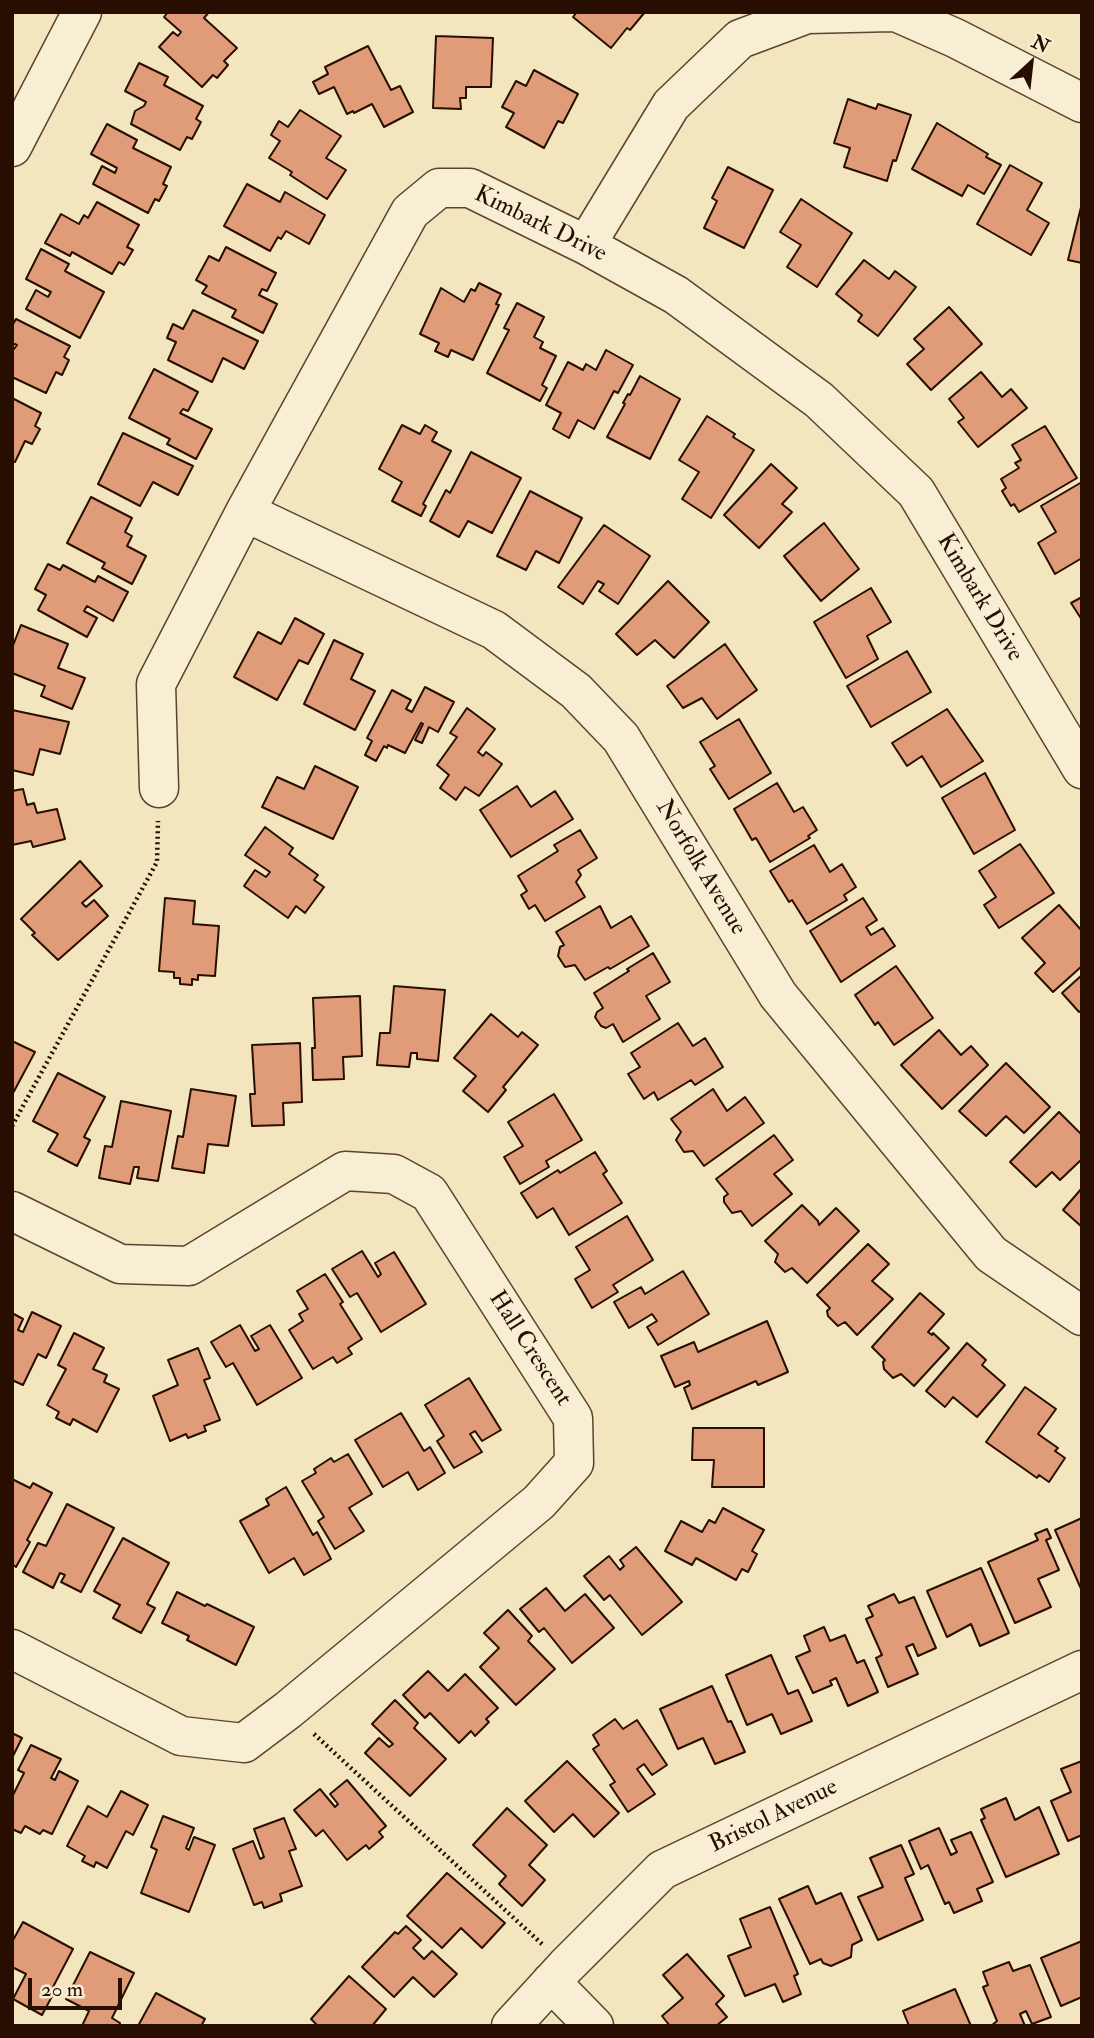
<!DOCTYPE html>
<html>
<head>
<meta charset="utf-8">
<style>
  body { margin:0 }
  #map { position:relative; width:1094px; height:2038px; overflow:hidden; background:#f3e5bd; font-family:"IM FELL Double Pica",serif }
  canvas { display:block }
  .frame { position:absolute; inset:0; border:14px solid #280e00; pointer-events:none }
  .north { position:absolute; left:996px; top:28px; width:70px; height:70px; -webkit-text-stroke:5px #f7eed4; paint-order:stroke; rotate:27deg; font-size:19px; font-weight:700; line-height:28px; text-align:center; color:#280e00 }
  .north::after { content:''; display:block; margin:auto; width:24px; height:32px; background:#280e00; clip-path:polygon(50% 0,100% 100%,50% 72%,0 100%) }
  .scale { position:absolute; left:28px; top:1978px; width:94px; height:32px; box-sizing:border-box; border:4px solid #280e00; border-top:0; padding-left:9px; font-size:21px; line-height:24px; white-space:nowrap; color:#280e00; -webkit-text-stroke:5px #f7eed4; paint-order:stroke }
</style>
</head>
<body>
<div id="map">
<canvas width="1094" height="2038"></canvas>
<div class="frame"></div>
<div class="north">N</div>
<div class="scale">20 m</div>
</div>
<script>
const ctx = document.querySelector('canvas').getContext('2d');
ctx.lineJoin = 'round';
function fill(path, color) { ctx.fillStyle = color; ctx.fill(path, 'evenodd'); }
const poly = rows => new Path2D(rows.map(r => 'M' + r).join(''));
function trace(path, color, width, dash) { ctx.strokeStyle = color; ctx.lineWidth = width; ctx.lineCap = dash ? 'butt' : 'round'; ctx.setLineDash(dash || []); ctx.stroke(path); }
function write(font, color, halo, rows, align = 'center') {
  ctx.font = font + ' "IM FELL Double Pica",serif'; ctx.lineWidth = 6; ctx.setLineDash([]); ctx.textBaseline = 'middle'; ctx.strokeStyle = halo; ctx.fillStyle = color; for (const [text, x, y, turn = 0] of rows) {
    ctx.save(); ctx.translate(x, y); ctx.rotate((+turn || 0) * Math.PI / 180); ctx.textAlign = isNaN(turn) ? turn : align; if (halo) ctx.strokeText(text, 0, 0); ctx.fillText(text, 0, 0); ctx.restore();
  }
}
const building = poly([
  [168,12,209,12,204,18,237,48,224,61,228,65,217,78,213,75,202,87,159,47,173,32,178,36,181,32,164,17,168,12],
  [577,12,645,12,630,30,627,28,611,48,573,17,577,12],
  [436,36,493,38,491,87,466,87,466,98,460,98,461,109,433,108,436,36],
  [368,46,391,90,400,86,413,112,384,127,372,104,354,113,353,111,347,114,334,87,319,94,313,82,328,74,325,67,368,46],
  [139,63,168,77,164,85,203,106,196,119,201,122,192,139,187,137,180,150,131,124,135,111,144,106,146,102,125,91,139,63],
  [534,70,578,94,563,123,558,121,544,148,506,127,514,113,502,107,516,81,526,86,534,70],
  [848,99,876,109,878,104,911,115,896,161,893,160,887,181,844,167,850,148,834,143,848,99],
  [300,110,341,136,326,158,346,170,327,199,290,175,292,172,269,158,280,141,271,135,279,121,288,127,300,110],
  [937,123,988,154,986,157,1001,165,984,194,968,185,962,196,912,169,937,123],
  [107,124,137,140,133,148,171,167,163,184,167,186,159,201,155,199,148,213,93,184,102,166,115,173,117,168,91,154,107,124],
  [1010,165,1042,183,1027,210,1049,223,1031,255,977,224,1010,165],
  [728,167,773,190,744,248,704,228,717,201,712,198,728,167],
  [247,184,280,202,285,192,325,215,309,244,286,231,281,239,278,237,270,251,224,226,247,184],
  [801,199,852,233,817,287,787,267,801,245,780,232,801,199],
  [97,202,139,225,127,247,133,250,124,265,119,262,112,274,72,252,70,256,45,243,61,214,79,224,84,215,88,218,97,202],
  [1082,203,1082,263,1068,260,1082,203],
  [226,247,276,273,267,291,262,289,259,295,277,304,263,333,232,317,236,310,202,293,207,286,196,280,209,256,219,261,226,247],
  [41,249,69,264,65,271,104,292,80,338,26,309,36,290,48,297,51,292,26,279,41,249],
  [864,260,889,279,895,271,916,287,878,336,858,321,862,315,836,294,864,260],
  [479,283,501,294,496,304,499,305,473,360,451,350,448,357,435,351,439,343,420,334,441,288,464,302,471,289,475,291,479,283],
  [517,303,544,317,534,337,543,342,540,348,556,356,542,385,547,388,540,401,487,373,509,330,504,328,517,303],
  [949,307,982,344,931,390,907,364,924,349,914,339,949,307],
  [193,310,258,341,244,369,223,358,212,382,168,360,176,342,167,338,173,324,183,329,193,310],
  [16,319,70,346,64,357,69,360,62,375,56,372,46,393,12,377,12,348,14,349,17,345,12,343,12,326,16,319],
  [606,350,633,365,618,393,614,391,594,429,578,420,569,438,553,429,561,413,546,405,568,362,583,370,586,364,596,370,606,350],
  [154,369,198,392,188,411,183,409,180,413,212,429,196,459,167,444,170,439,129,418,154,369],
  [981,372,1002,397,1011,389,1027,408,978,447,958,422,964,418,949,399,981,372],
  [640,376,680,399,650,459,607,437,625,404,623,403,628,394,630,395,640,376],
  [12,398,41,413,35,426,40,429,32,444,25,441,15,462,12,461,12,398],
  [707,416,735,434,733,437,754,450,711,518,682,499,699,472,679,460,707,416],
  [402,425,420,434,425,425,437,432,432,441,451,451,423,504,426,506,421,516,392,501,402,482,379,469,402,425],
  [1045,426,1077,478,1019,512,1014,504,1011,506,1002,491,1006,488,1001,479,1019,468,1015,463,1021,460,1012,445,1045,426],
  [123,433,193,466,178,495,153,482,140,506,98,484,123,433],
  [471,452,521,478,492,533,468,521,459,537,430,521,446,490,450,493,471,452],
  [771,464,797,488,782,504,792,512,759,548,724,515,771,464],
  [1082,482,1082,558,1055,574,1038,543,1056,532,1041,506,1082,482],
  [530,491,582,518,559,563,536,551,526,570,497,556,530,491],
  [91,497,132,518,125,532,132,536,127,546,146,556,132,584,102,568,105,563,67,543,91,497],
  [824,523,859,569,821,601,784,556,824,523],
  [604,525,650,556,618,604,599,591,604,584,598,581,583,604,558,587,604,525],
  [48,564,60,570,63,565,95,582,98,576,128,592,113,621,87,606,84,611,97,618,87,637,38,610,46,595,35,589,48,564],
  [668,581,709,622,674,658,655,640,637,655,616,634,668,581],
  [871,588,891,622,867,636,878,659,846,678,814,622,871,588],
  [1082,597,1082,620,1071,603,1082,597],
  [295,618,324,634,308,664,299,660,277,700,234,677,258,632,281,644,295,618],
  [21,625,68,644,58,668,85,678,72,709,41,696,45,686,12,673,12,648,21,625],
  [334,640,363,654,351,679,375,691,355,730,304,704,334,640],
  [725,644,757,690,717,719,702,698,683,708,667,686,725,644],
  [907,651,931,692,871,727,847,686,907,651],
  [425,687,454,702,438,732,429,727,422,743,415,740,423,724,421,723,405,753,388,745,387,748,384,746,376,761,365,755,372,741,367,738,392,690,411,700,406,709,412,712,425,687],
  [467,708,495,729,478,752,483,756,486,752,502,764,479,796,465,787,456,800,440,788,449,775,437,765,457,737,450,733,467,708],
  [947,709,983,761,941,787,922,756,907,766,892,743,947,709],
  [12,710,69,722,60,754,40,749,33,775,12,770,12,710],
  [739,719,771,773,729,799,710,769,715,766,700,742,739,719],
  [315,766,358,787,333,839,262,807,277,777,304,789,315,766],
  [985,773,1015,830,974,854,942,798,985,773],
  [777,783,794,812,803,807,817,830,808,836,810,838,770,862,756,838,752,840,734,809,777,783],
  [517,786,531,807,555,791,573,819,511,857,480,810,517,786],
  [23,789,27,805,34,803,37,813,57,809,65,839,33,847,31,841,12,845,12,791,23,789],
  [265,827,293,848,289,854,318,875,314,880,324,887,305,913,296,906,288,918,244,886,255,870,266,877,270,872,245,855,265,827],
  [580,830,597,858,578,870,581,875,576,882,585,897,545,921,535,905,529,909,521,895,527,891,518,876,558,851,554,845,580,830],
  [1020,844,1054,893,999,928,984,905,996,897,979,871,1020,844],
  [814,845,830,872,842,864,856,887,844,895,847,900,807,924,792,900,789,902,770,871,814,845],
  [80,861,102,886,82,903,86,907,94,900,108,916,58,960,32,935,35,933,21,919,80,861],
  [165,898,195,901,193,924,219,926,215,976,198,975,198,980,192,979,192,985,180,984,180,978,174,978,174,972,159,971,165,898],
  [863,898,877,920,866,927,871,935,883,928,895,946,841,982,810,931,863,898],
  [1059,905,1082,931,1082,966,1053,992,1035,973,1045,963,1022,938,1059,905],
  [600,906,611,928,631,916,649,946,610,969,608,967,585,980,575,965,565,967,558,956,560,947,564,945,556,932,600,906],
  [653,953,670,982,646,996,660,1019,623,1042,613,1024,606,1028,601,1026,595,1017,597,1012,603,1008,594,993,629,971,627,969,653,953],
  [896,966,933,1018,894,1045,878,1022,875,1025,855,995,896,966],
  [1082,975,1082,1010,1079,1012,1062,993,1082,975],
  [394,986,445,990,438,1061,417,1059,417,1053,411,1053,409,1067,377,1065,380,1033,390,1033,394,986],
  [360,996,362,1056,343,1057,344,1079,313,1080,312,1048,315,1048,313,998,360,996],
  [491,1014,518,1037,522,1032,538,1045,503,1087,506,1090,488,1112,463,1091,476,1076,454,1058,491,1014],
  [678,1023,693,1046,705,1038,723,1067,695,1085,691,1080,658,1100,654,1092,644,1099,628,1074,640,1067,631,1053,678,1023],
  [939,1030,961,1055,971,1046,988,1065,942,1109,901,1065,939,1030],
  [12,1041,35,1052,12,1095,12,1041],
  [300,1043,302,1102,283,1103,284,1125,252,1126,250,1094,255,1094,252,1045,300,1043],
  [1006,1063,1050,1107,1024,1133,1006,1116,986,1136,959,1111,1006,1063],
  [58,1073,105,1097,84,1137,90,1140,77,1166,48,1151,58,1134,33,1121,58,1073],
  [191,1089,236,1096,228,1146,208,1144,204,1173,172,1168,178,1136,183,1137,191,1089],
  [713,1089,727,1111,745,1097,764,1123,704,1166,693,1151,684,1152,676,1140,681,1132,671,1119,713,1089],
  [554,1094,582,1140,546,1161,549,1167,520,1184,504,1157,523,1146,508,1122,554,1094],
  [121,1101,171,1111,158,1181,137,1178,139,1167,134,1167,130,1184,99,1178,105,1146,112,1147,121,1101],
  [1059,1112,1082,1135,1082,1159,1060,1180,1052,1172,1036,1187,1010,1162,1059,1112],
  [774,1135,793,1160,774,1174,792,1194,752,1226,741,1211,732,1213,724,1202,724,1197,728,1194,716,1179,774,1135],
  [595,1152,607,1171,603,1174,622,1203,569,1235,553,1208,537,1218,521,1193,558,1170,560,1173,595,1152],
  [1082,1188,1082,1227,1063,1210,1082,1188],
  [802,1205,818,1221,819,1225,836,1208,859,1231,807,1283,792,1268,785,1272,775,1262,778,1254,765,1241,802,1205],
  [627,1216,653,1260,613,1285,618,1292,592,1308,575,1279,590,1270,576,1247,627,1216],
  [868,1244,889,1264,872,1281,893,1299,857,1335,845,1322,838,1326,828,1316,827,1311,830,1308,817,1295,868,1244],
  [362,1251,378,1277,381,1274,375,1263,394,1252,426,1304,381,1332,357,1293,350,1297,332,1269,362,1251],
  [683,1271,709,1314,658,1345,647,1327,657,1321,652,1314,629,1328,614,1302,641,1287,645,1294,683,1271],
  [325,1274,343,1302,340,1304,362,1339,348,1348,352,1354,337,1363,333,1357,313,1369,289,1330,303,1321,299,1314,308,1309,297,1291,325,1274],
  [920,1293,944,1314,928,1332,932,1335,933,1333,949,1348,914,1386,901,1374,893,1378,884,1369,883,1362,885,1360,872,1347,920,1293],
  [32,1312,61,1326,46,1358,38,1354,23,1385,12,1380,12,1313,23,1319,18,1330,23,1332,32,1312],
  [767,1321,788,1372,758,1385,756,1381,692,1409,684,1388,690,1385,689,1381,675,1387,661,1356,694,1342,698,1352,767,1321],
  [240,1325,255,1351,259,1349,251,1336,270,1325,302,1378,257,1405,233,1363,226,1367,211,1342,240,1325],
  [74,1333,104,1348,93,1369,107,1375,104,1382,119,1389,97,1432,73,1419,70,1425,56,1418,59,1412,47,1405,66,1369,58,1365,74,1333],
  [967,1343,986,1360,982,1365,1005,1385,977,1417,953,1397,945,1407,926,1391,967,1343],
  [198,1348,210,1378,204,1380,220,1420,204,1426,206,1431,188,1438,186,1434,170,1441,153,1396,178,1385,168,1360,198,1348],
  [469,1378,501,1430,482,1441,475,1431,470,1434,482,1452,454,1468,437,1441,444,1436,425,1405,469,1378],
  [1025,1387,1056,1409,1038,1434,1058,1448,1055,1451,1065,1458,1049,1482,1039,1475,1037,1478,986,1442,1025,1387],
  [401,1413,424,1451,430,1447,445,1473,418,1490,408,1472,383,1487,355,1440,401,1413],
  [693,1428,764,1428,764,1487,712,1487,714,1460,692,1460,693,1428],
  [348,1454,372,1494,349,1508,364,1531,335,1549,318,1521,324,1517,302,1481,316,1473,314,1469,331,1458,334,1462,348,1454],
  [12,1479,30,1488,33,1483,52,1493,27,1540,30,1542,16,1567,12,1564,12,1479],
  [286,1487,313,1535,317,1532,331,1559,304,1575,294,1558,269,1573,240,1521,269,1505,266,1499,286,1487],
  [67,1504,114,1528,81,1592,61,1582,65,1575,60,1573,53,1588,23,1572,38,1543,46,1546,67,1504],
  [723,1508,764,1530,752,1551,757,1554,748,1572,742,1569,736,1580,696,1558,692,1565,665,1551,681,1521,702,1532,709,1520,715,1523,723,1508],
  [1082,1518,1082,1591,1055,1530,1082,1518],
  [1047,1529,1051,1538,1046,1540,1059,1570,1038,1579,1051,1607,1015,1623,988,1562,1038,1540,1035,1534,1047,1529],
  [123,1538,169,1563,147,1604,155,1608,141,1633,113,1618,120,1605,94,1591,123,1538],
  [636,1547,682,1602,642,1635,610,1595,604,1600,584,1576,609,1556,620,1570,624,1566,620,1560,636,1547],
  [981,1568,1009,1633,980,1646,971,1624,947,1637,927,1591,981,1568],
  [546,1588,565,1611,585,1594,614,1628,572,1663,544,1628,539,1632,520,1609,546,1588],
  [177,1592,205,1606,207,1604,254,1627,236,1665,187,1640,189,1636,162,1623,177,1592],
  [894,1594,899,1603,914,1597,936,1648,918,1656,913,1644,906,1647,918,1674,888,1687,876,1658,882,1655,866,1619,873,1616,868,1606,894,1594],
  [508,1610,532,1636,528,1641,555,1669,516,1705,480,1667,499,1648,484,1633,508,1610],
  [824,1627,830,1641,845,1635,857,1663,864,1660,878,1692,848,1706,836,1678,830,1681,832,1685,813,1693,796,1657,810,1651,804,1636,824,1627],
  [771,1655,788,1694,798,1690,812,1721,781,1734,772,1714,747,1725,726,1675,771,1655],
  [428,1671,448,1691,465,1674,498,1708,486,1719,489,1722,475,1736,471,1731,459,1743,430,1713,425,1718,403,1695,428,1671],
  [712,1686,728,1722,731,1721,745,1752,715,1764,703,1738,678,1749,660,1709,712,1686],
  [395,1700,418,1723,414,1728,446,1759,410,1796,365,1753,379,1738,389,1747,393,1744,372,1724,395,1700],
  [615,1719,623,1729,637,1720,667,1765,652,1775,644,1764,637,1769,655,1794,628,1812,610,1785,615,1782,593,1749,599,1745,593,1735,615,1719],
  [12,1733,22,1738,12,1758,12,1733],
  [31,1745,61,1759,51,1778,55,1780,59,1771,78,1781,52,1834,43,1830,40,1834,25,1826,21,1833,12,1829,12,1797,24,1773,18,1770,31,1745],
  [567,1761,619,1813,594,1837,573,1814,554,1832,525,1801,567,1761],
  [1082,1761,1082,1835,1068,1841,1051,1801,1071,1792,1061,1769,1082,1761],
  [347,1780,386,1826,379,1832,383,1837,369,1849,366,1845,347,1860,323,1830,316,1836,294,1810,320,1789,335,1807,338,1804,330,1794,347,1780],
  [121,1791,148,1805,133,1835,126,1831,107,1868,96,1862,94,1867,82,1861,85,1856,67,1846,88,1806,107,1817,121,1791],
  [1006,1798,1015,1820,1039,1807,1059,1854,1006,1877,981,1820,985,1818,981,1809,1006,1798],
  [507,1808,547,1845,529,1865,545,1880,522,1906,499,1884,506,1876,473,1845,507,1808],
  [163,1816,194,1828,186,1848,189,1850,194,1837,215,1845,189,1912,141,1893,157,1850,151,1847,163,1816],
  [284,1818,296,1849,289,1851,302,1886,280,1894,282,1901,264,1908,262,1902,254,1905,233,1849,253,1841,260,1859,264,1857,254,1829,284,1818],
  [939,1828,951,1855,957,1852,951,1840,971,1832,993,1882,977,1889,982,1901,954,1913,949,1902,945,1904,928,1865,921,1869,909,1841,939,1828],
  [901,1845,914,1874,905,1878,923,1920,878,1940,858,1897,883,1887,870,1858,901,1845],
  [447,1873,505,1923,482,1948,461,1928,442,1948,407,1916,447,1873],
  [808,1886,816,1904,841,1893,862,1940,852,1945,851,1957,831,1966,823,1963,821,1959,810,1964,779,1899,808,1886],
  [770,1907,798,1974,794,1976,801,1994,783,2002,775,1984,745,1996,728,1956,751,1947,740,1919,770,1907],
  [23,1922,73,1949,53,1987,56,1989,42,2015,13,1999,26,1974,12,1967,12,1942,23,1922],
  [406,1926,421,1940,413,1948,424,1959,432,1951,457,1974,434,1997,413,1977,394,1997,362,1967,395,1932,398,1934,406,1926],
  [1082,1941,1082,1997,1061,2006,1041,1958,1082,1941],
  [90,1952,134,1973,112,2018,120,2023,119,2026,82,2026,89,2011,66,1999,90,1952],
  [687,1954,724,1996,716,2004,727,2017,716,2026,670,2026,662,2016,683,1998,663,1975,687,1954],
  [1009,1962,1013,1971,1030,1965,1051,2017,1032,2024,1026,2011,1020,2014,1025,2026,991,2026,997,2021,983,1987,988,1985,983,1972,1009,1962],
  [349,1976,386,2009,372,2026,318,2026,311,2019,349,1976],
  [955,1989,971,2026,909,2026,903,2011,955,1989],
  [156,1993,205,2019,201,2026,138,2026,156,1993]
]);
fill(building, '#e09c79');
trace(building, '#280e00', 2);
const minor = poly([
  [896,12,955,38,1082,103],
  [12,147,82,12],
  [586,245,671,105,740,39,807,14,893,12],
  [245,512,494,630,576,691,621,738,778,995,991,1254,1082,1316],
  [159,788,156,684,245,512,410,212,439,188,470,188,586,245,676,295,819,400,916,492,1082,769],
  [12,1211,120,1264,189,1266,345,1171,394,1174,429,1193,573,1418,574,1463,539,1502,288,1710,244,1743,181,1736,12,1649],
  [551,1982,594,2026],
  [511,2026,566,1966,662,1870,1082,1670]
]);
trace(minor, '#5b442f', 41);
trace(poly([
  [12,1126,157,862,158,821],
  [314,1734,542,1944]
]), '#280e00', 4.5, [2, 3.5]);
trace(minor, '#f7eed4', 38);
write('24px', '#280e00', '#f7eed4', [
  ["Kimbark Drive",540,225,26],
  ["Kimbark Drive",979,598,59],
  ["Norfolk Avenue",700,868,59],
  ["Hall Crescent",529,1349,57],
  ["Bristol Avenue",774,1817,-26]
]);
</script>
</body>
</html>
